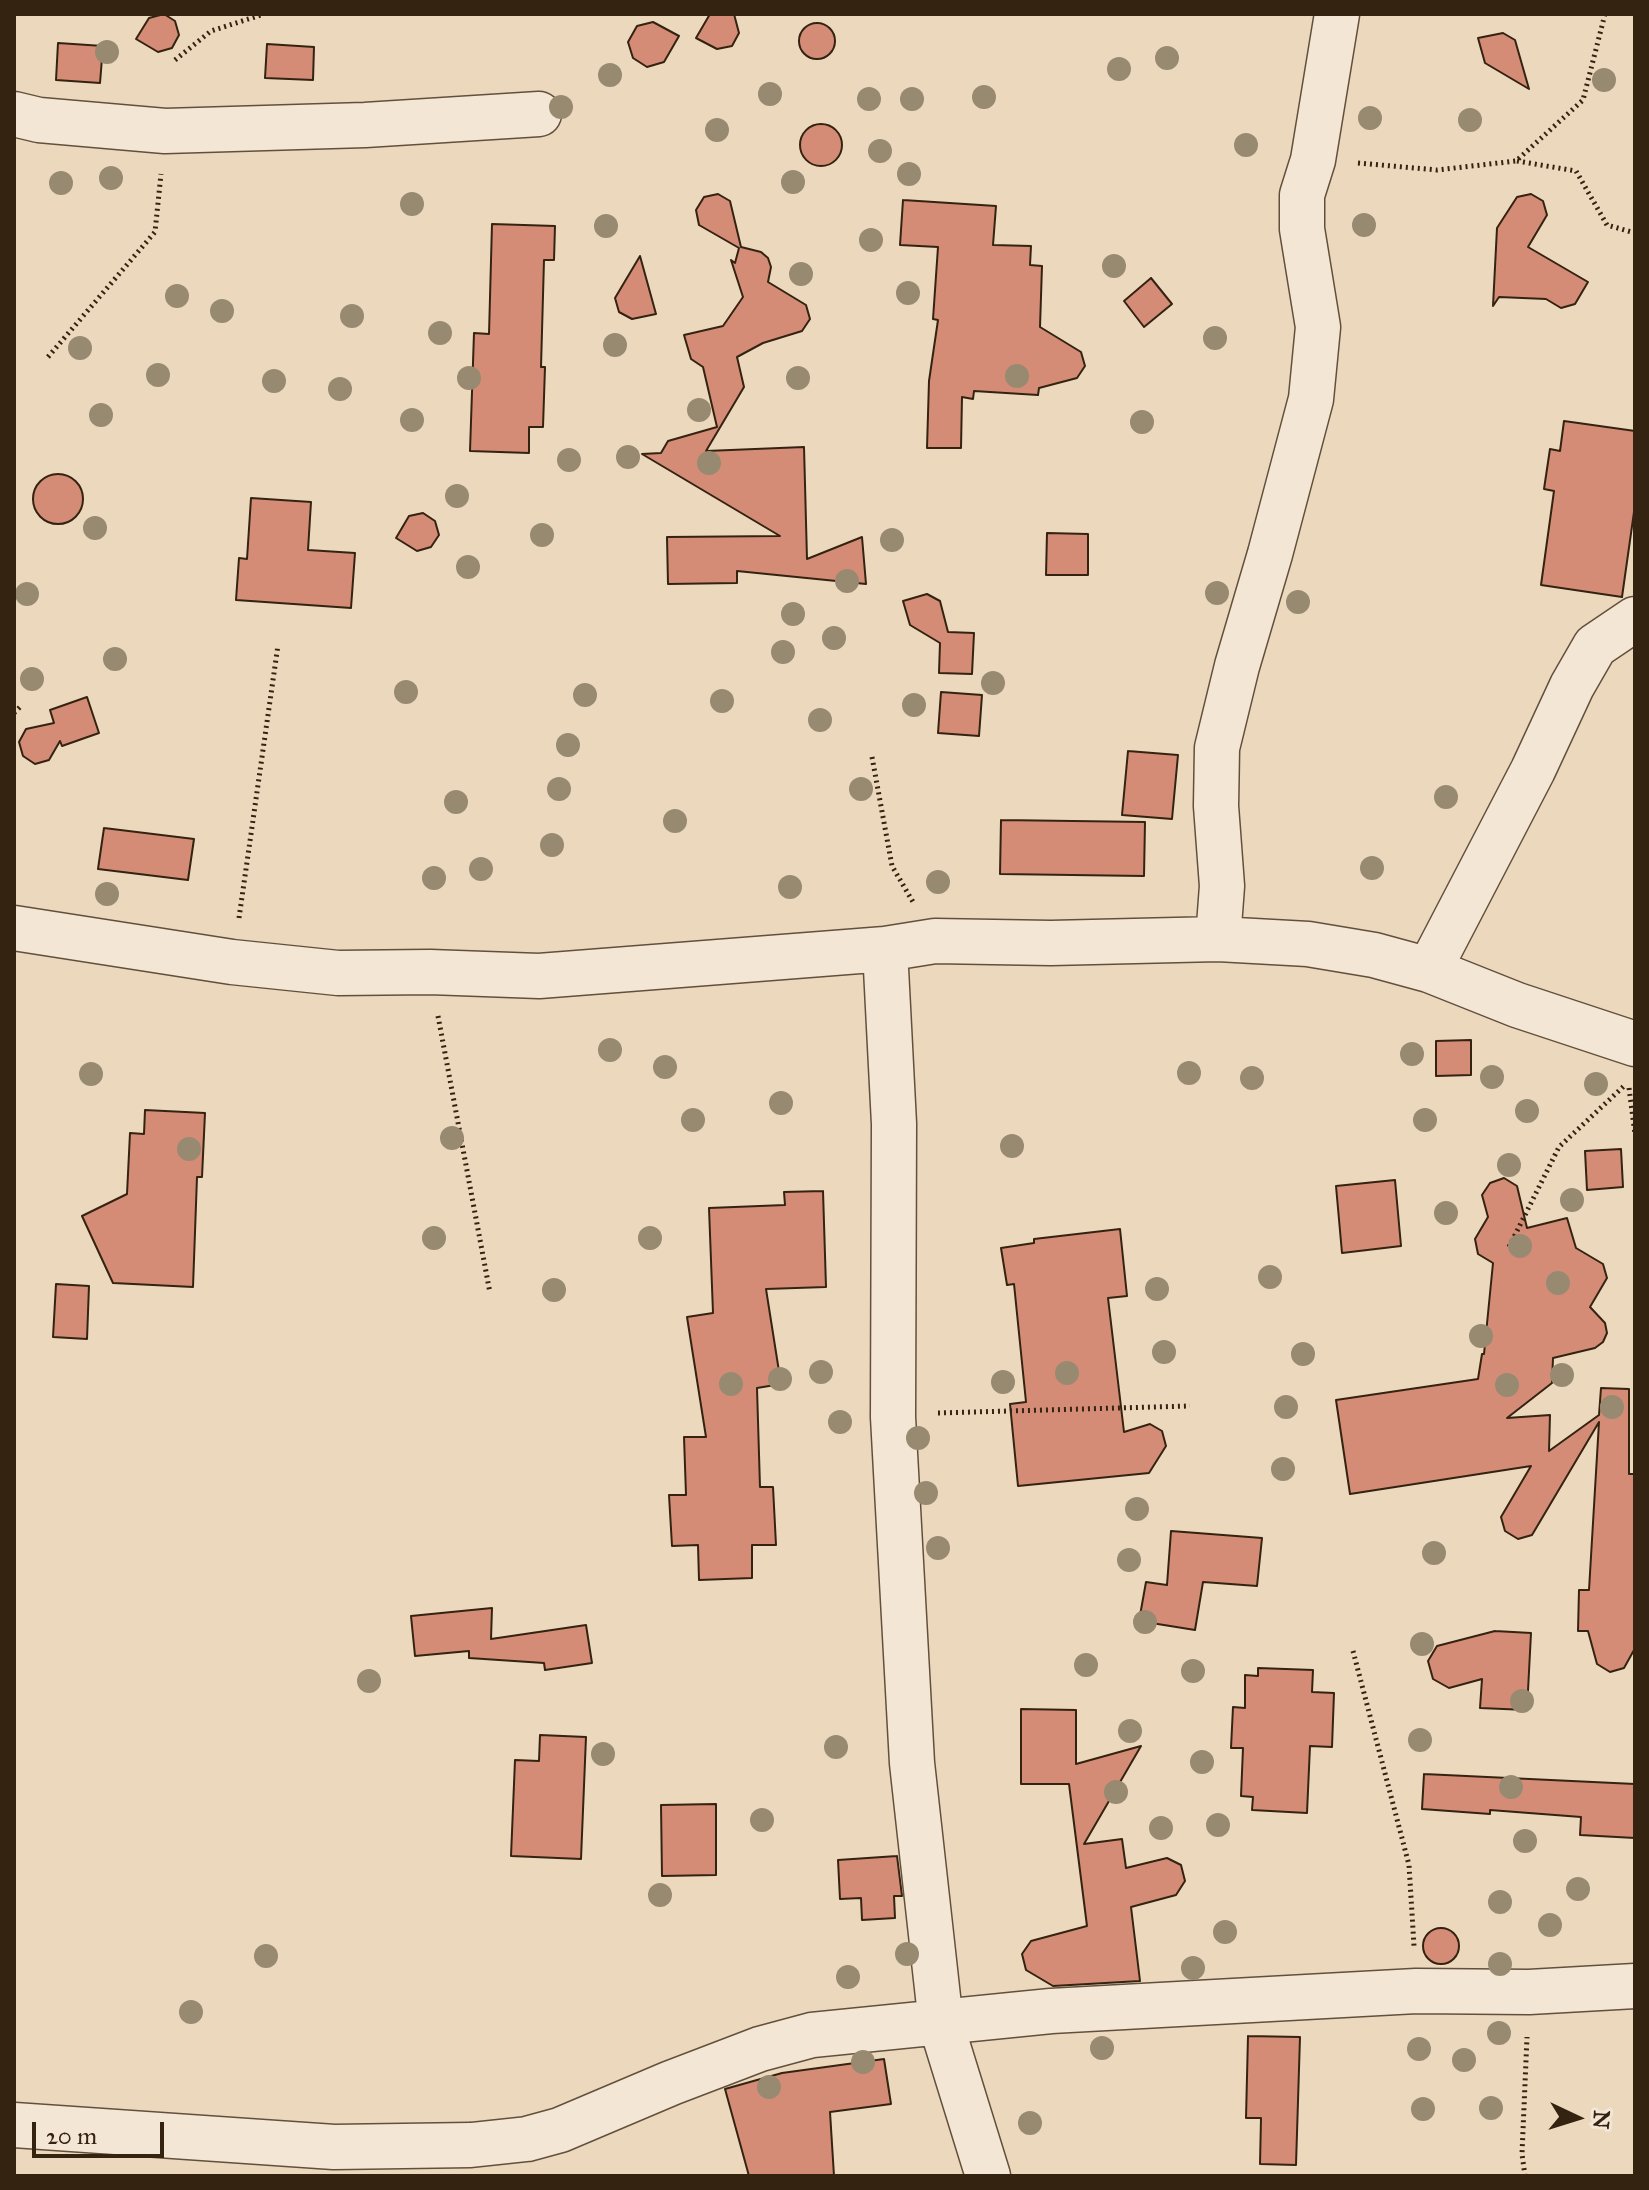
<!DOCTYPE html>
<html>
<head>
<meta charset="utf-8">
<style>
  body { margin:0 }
  #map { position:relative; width:1649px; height:2190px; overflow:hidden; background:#ecd8bd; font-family:"IM FELL Great Primer",serif }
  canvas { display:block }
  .frame { position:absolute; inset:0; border:16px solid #342311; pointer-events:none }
  .north { position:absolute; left:1537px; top:2078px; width:80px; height:80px; -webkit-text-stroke:6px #f3e6d4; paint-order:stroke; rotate:94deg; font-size:22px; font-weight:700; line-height:32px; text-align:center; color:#342311 }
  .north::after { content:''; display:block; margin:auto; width:28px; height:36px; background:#342311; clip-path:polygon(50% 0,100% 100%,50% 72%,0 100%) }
  .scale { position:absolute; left:32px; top:2122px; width:132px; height:36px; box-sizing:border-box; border:4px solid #342311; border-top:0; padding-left:10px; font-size:24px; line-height:28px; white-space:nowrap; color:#342311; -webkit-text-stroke:6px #f3e6d4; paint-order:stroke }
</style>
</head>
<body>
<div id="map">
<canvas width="1649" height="2190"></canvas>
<div class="frame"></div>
<div class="north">N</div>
<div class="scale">20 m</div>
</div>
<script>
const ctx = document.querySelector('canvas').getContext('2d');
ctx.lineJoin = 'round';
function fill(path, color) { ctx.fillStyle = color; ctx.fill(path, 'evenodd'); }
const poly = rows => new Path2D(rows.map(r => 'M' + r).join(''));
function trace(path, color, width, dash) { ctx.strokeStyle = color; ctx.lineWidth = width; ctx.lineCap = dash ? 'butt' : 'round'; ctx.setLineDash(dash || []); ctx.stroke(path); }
const building = poly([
  [164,14,175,21,179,35,172,48,158,52,136,39,149,18,164,14],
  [710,14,734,14,739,33,732,46,717,49,696,38,710,14],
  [653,22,679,36,664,62,647,67,633,58,628,42,637,26,653,22],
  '799 41a18 18 0 1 1 36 0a18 18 0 1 1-36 0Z',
  [1503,33,1515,40,1529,89,1485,63,1478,38,1503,33],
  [58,43,103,46,100,83,56,80,58,43],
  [267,44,314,47,313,80,265,78,267,44],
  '800 145a21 21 0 1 1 42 0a21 21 0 1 1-42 0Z',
  [718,194,730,201,741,247,761,252,768,258,771,267,768,282,806,305,810,319,802,331,763,343,737,357,744,387,706,451,804,447,807,559,862,537,866,584,737,571,737,583,668,584,667,537,780,536,642,454,661,453,668,441,717,427,703,367,691,359,684,335,723,326,743,297,731,260,735,263,739,248,699,225,696,210,704,197,718,194],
  [1531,194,1543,201,1547,215,1528,247,1588,282,1575,304,1561,308,1546,299,1499,297,1493,306,1497,228,1517,197,1531,194],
  [903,200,996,206,993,245,1031,246,1030,265,1042,266,1040,327,1081,352,1085,366,1077,378,1039,388,1038,395,974,391,973,399,962,397,961,448,927,448,929,381,938,320,933,319,938,247,900,245,903,200],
  [492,224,555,226,554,260,544,260,541,367,545,367,543,427,529,427,529,453,470,451,474,333,489,334,492,224],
  [640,256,656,314,632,319,619,312,615,298,640,256],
  [1151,278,1172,304,1144,327,1124,301,1151,278],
  [1564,421,1635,431,1635,505,1622,597,1541,585,1554,491,1544,489,1550,449,1560,451,1564,421],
  '33 499a25 25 0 1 1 50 0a25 25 0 1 1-50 0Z',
  [251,498,311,502,308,550,355,553,351,608,236,600,239,558,247,559,251,498],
  [423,513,435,521,439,535,431,547,417,551,396,538,409,516,423,513],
  [1047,533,1088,534,1088,575,1046,575,1047,533],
  [927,594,940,601,948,632,974,633,972,674,939,673,940,643,910,625,903,601,927,594],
  [941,692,982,695,979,736,938,733,941,692],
  [87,697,99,733,62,746,60,741,49,760,35,764,23,756,19,742,26,729,54,723,50,710,87,697],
  [1128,751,1178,755,1172,819,1122,815,1128,751],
  [1001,820,1145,822,1144,876,1000,874,1001,820],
  [104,828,194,839,188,880,98,869,104,828],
  [1471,1040,1471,1075,1436,1076,1436,1041,1471,1040],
  [145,1110,205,1113,202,1177,197,1177,193,1287,113,1283,82,1216,127,1194,130,1133,144,1134,145,1110],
  [1621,1149,1623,1187,1587,1190,1585,1151,1621,1149],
  [1504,1178,1517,1186,1527,1228,1567,1218,1576,1248,1603,1264,1607,1278,1590,1307,1605,1323,1607,1333,1603,1342,1595,1348,1553,1358,1552,1383,1507,1418,1550,1415,1549,1451,1599,1415,1601,1388,1629,1389,1629,1474,1635,1474,1634,1650,1624,1668,1610,1672,1597,1664,1588,1631,1578,1631,1579,1590,1589,1590,1599,1422,1532,1535,1518,1539,1505,1531,1501,1517,1531,1466,1350,1494,1336,1400,1478,1379,1482,1354,1484,1354,1493,1263,1478,1254,1475,1239,1488,1217,1482,1195,1490,1183,1504,1178],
  [1395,1180,1401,1246,1342,1253,1336,1186,1395,1180],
  [823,1191,826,1287,766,1289,781,1384,757,1388,760,1487,773,1487,776,1545,752,1545,752,1578,699,1580,698,1545,672,1546,669,1495,686,1495,684,1437,706,1437,687,1317,713,1313,709,1208,785,1205,784,1192,823,1191],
  [1120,1229,1127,1296,1108,1298,1124,1432,1150,1424,1162,1431,1166,1446,1149,1473,1018,1486,1010,1404,1026,1402,1014,1284,1007,1285,1001,1248,1034,1243,1034,1239,1120,1229],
  [56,1284,89,1286,87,1339,53,1337,56,1284],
  [1171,1531,1262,1538,1257,1586,1203,1582,1195,1630,1139,1621,1146,1582,1167,1585,1171,1531],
  [492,1608,491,1639,586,1625,592,1663,545,1670,544,1663,469,1658,469,1651,415,1656,411,1616,492,1608],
  [1495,1631,1531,1633,1527,1710,1480,1708,1482,1679,1449,1688,1433,1679,1428,1661,1437,1646,1495,1631],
  [1258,1668,1313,1670,1312,1692,1334,1693,1332,1747,1310,1746,1307,1813,1252,1810,1253,1797,1241,1796,1243,1748,1231,1748,1233,1707,1245,1708,1245,1675,1258,1676,1258,1668],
  [1021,1709,1076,1710,1076,1764,1141,1746,1084,1844,1122,1839,1126,1868,1167,1858,1181,1865,1185,1881,1176,1895,1131,1907,1140,1981,1053,1986,1026,1970,1022,1954,1031,1941,1087,1926,1069,1784,1021,1784,1021,1709],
  [540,1735,586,1737,581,1859,511,1856,515,1760,539,1761,540,1735],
  [1424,1774,1635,1784,1635,1838,1580,1835,1581,1817,1490,1810,1490,1814,1422,1809,1424,1774],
  [716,1804,716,1875,662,1876,661,1805,716,1804],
  [897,1856,902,1896,894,1896,895,1918,862,1920,861,1898,840,1899,838,1860,897,1856],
  '1423 1946a18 18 0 1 1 36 0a18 18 0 1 1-36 0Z',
  [1248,2036,1300,2037,1296,2165,1260,2164,1261,2118,1246,2118,1248,2036],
  [884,2059,891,2104,830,2112,834,2176,749,2176,725,2089,782,2073,884,2059]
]);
fill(building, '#d48c77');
trace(building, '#342311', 2);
const street = poly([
  [14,114,39,120,165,131,365,125,539,114],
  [14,928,232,962,338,973,430,972,539,976,885,949,935,941,1051,943,1218,939,1308,944,1374,955,1429,970,1517,1005,1635,1044],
  [1218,939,1222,886,1216,806,1217,748,1237,666,1270,554,1311,399,1318,327,1302,229,1302,195,1313,160,1337,14],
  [885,949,894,1124,893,1417,912,1763,941,2024,988,2176],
  [1429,970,1533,770,1572,686,1595,646,1635,619],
  [14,2125,334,2147,471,2145,527,2139,560,2130,671,2083,760,2049,812,2035,1051,2011,1416,1991,1529,1992,1635,1986]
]);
trace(street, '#62503c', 47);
trace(poly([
  [175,60,211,31,264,14],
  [1517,161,1576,171,1607,225,1635,233],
  [1358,163,1437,170,1516,161,1583,100,1605,14],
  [48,357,155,232,161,174],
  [14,713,21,706],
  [872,757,892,866,913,902],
  [239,918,278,645],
  [438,1016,490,1293],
  [1629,1088,1635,1134],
  [1509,1247,1559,1147,1624,1086],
  [938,1413,1190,1406],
  [1353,1651,1409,1865,1414,1946],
  [1525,2176,1522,2154,1527,2037]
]), '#342311', 5, [2, 4]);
trace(street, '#f3e6d4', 44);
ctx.fillStyle = '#988a71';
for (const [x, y] of [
  [107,52],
  [1167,58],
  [1119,69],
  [610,75],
  [1604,80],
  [770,94],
  [984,97],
  [869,99],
  [912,99],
  [561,107],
  [1370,118],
  [1470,120],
  [717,130],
  [1246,145],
  [880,151],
  [909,174],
  [111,178],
  [793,182],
  [61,183],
  [412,204],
  [1364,225],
  [606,226],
  [871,240],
  [1114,266],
  [801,274],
  [908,293],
  [177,296],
  [222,311],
  [352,316],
  [440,333],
  [1215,338],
  [615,345],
  [80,348],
  [158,375],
  [1017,376],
  [469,378],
  [798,378],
  [274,381],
  [340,389],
  [699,410],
  [101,415],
  [412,420],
  [1142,422],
  [628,457],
  [569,460],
  [709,463],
  [457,496],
  [95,528],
  [542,535],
  [892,540],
  [468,567],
  [847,581],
  [1217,593],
  [27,594],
  [1298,602],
  [793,614],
  [834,638],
  [783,652],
  [115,659],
  [32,679],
  [993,683],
  [406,692],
  [585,695],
  [722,701],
  [914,705],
  [820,720],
  [568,745],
  [559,789],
  [861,789],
  [1446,797],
  [456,802],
  [675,821],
  [552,845],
  [1372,868],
  [481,869],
  [434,878],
  [938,882],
  [790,887],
  [107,894],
  [610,1050],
  [1412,1054],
  [665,1067],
  [1189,1073],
  [91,1074],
  [1492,1077],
  [1252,1078],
  [1596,1084],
  [781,1103],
  [1527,1111],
  [693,1120],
  [1425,1120],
  [452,1138],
  [1012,1146],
  [189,1149],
  [1509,1165],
  [1572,1200],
  [1446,1213],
  [434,1238],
  [650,1238],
  [1520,1246],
  [1270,1277],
  [1558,1283],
  [1157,1289],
  [554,1290],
  [1481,1336],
  [1164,1352],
  [1303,1354],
  [821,1372],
  [1067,1373],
  [1562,1375],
  [780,1379],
  [1003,1382],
  [731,1384],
  [1507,1385],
  [1286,1407],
  [1612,1407],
  [840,1422],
  [918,1438],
  [1283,1469],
  [926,1493],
  [1137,1509],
  [938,1548],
  [1434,1553],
  [1129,1560],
  [1145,1622],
  [1422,1644],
  [1086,1665],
  [1193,1671],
  [369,1681],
  [1522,1701],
  [1130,1731],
  [1420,1740],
  [836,1747],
  [603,1754],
  [1202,1762],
  [1511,1787],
  [1116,1792],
  [762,1820],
  [1218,1825],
  [1161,1828],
  [1525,1841],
  [1578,1889],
  [660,1895],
  [1500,1902],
  [1550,1925],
  [1225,1932],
  [907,1954],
  [266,1956],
  [1500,1964],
  [1193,1968],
  [848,1977],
  [191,2012],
  [1499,2033],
  [1102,2048],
  [1419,2049],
  [1464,2060],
  [863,2062],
  [769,2087],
  [1491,2108],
  [1423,2109],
  [1030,2123]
]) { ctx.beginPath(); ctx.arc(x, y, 12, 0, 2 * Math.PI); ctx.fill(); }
</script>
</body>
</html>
